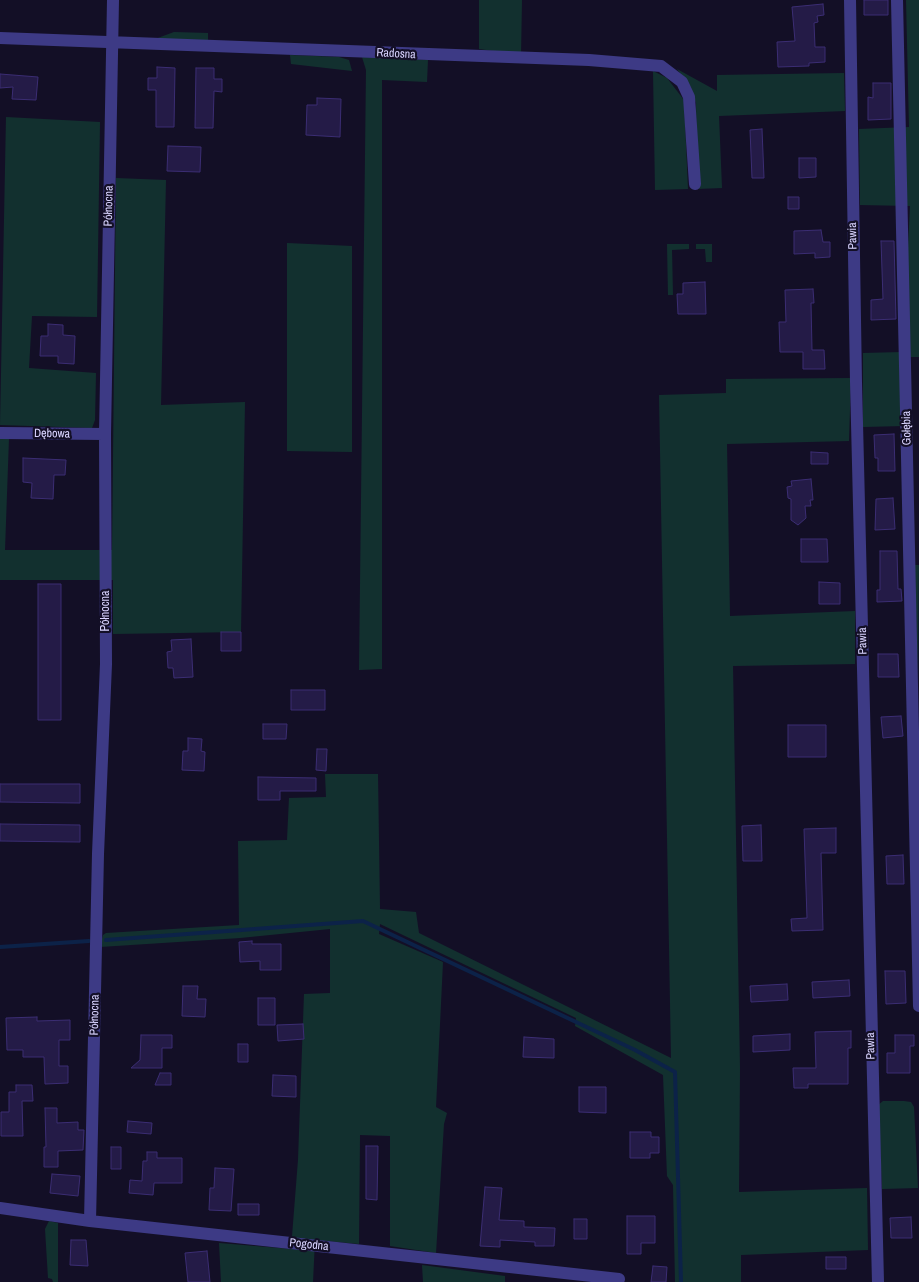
<!DOCTYPE html>
<html>
<head>
<meta charset="utf-8">
<style>
  body { margin:0 }
  canvas { display:block; background:#130f26 }
</style>
</head>
<body>
<canvas width="919" height="1282"></canvas>
<script>
const ctx = document.querySelector('canvas').getContext('2d');
ctx.lineJoin = 'round';
function fill(path, color) { ctx.fillStyle = color; ctx.fill(path, 'evenodd'); }
const poly = rows => new Path2D(rows.map(r => 'M' + r).join(''));
function trace(path, color, width, dash) { ctx.strokeStyle = color; ctx.lineWidth = width; ctx.lineCap = dash ? 'butt' : 'round'; ctx.setLineDash(dash || []); ctx.stroke(path); }
function write(font, color, halo, rows, align = 'center') {
  ctx.font = font + ' "Archivo Narrow",sans-serif'; ctx.lineWidth = 4.5; ctx.setLineDash([]); ctx.textBaseline = 'middle'; ctx.strokeStyle = halo; ctx.fillStyle = color; for (const [text, x, y, turn = 0] of rows) {
    ctx.save(); ctx.translate(x, y); ctx.rotate((+turn || 0) * Math.PI / 180); ctx.textAlign = isNaN(turn) ? turn : align; if (halo) ctx.strokeText(text, 0, 0); ctx.fillText(text, 0, 0); ctx.restore();
  }
}
fill(poly([
  [479,0,522,0,521,55,479,49],
  [906,0,919,0,919,357,910,357,907,267,910,206,860,205,859,129,909,127],
  [174,32,208,33,208,40,155,39],
  [290,55,339,57,349,60,352,71,291,64],
  [362,57,428,60,427,82,382,80,382,669,359,670,366,70],
  [677,69,717,91,717,75,844,73,845,111,719,116,722,188,697,189,696,103,690,87],
  [653,71,667,78,684,100,688,189,655,190],
  [6,117,100,122,97,317,32,316,29,368,96,373,95,420,92,428,0,425],
  [116,178,166,180,161,405,245,402,241,632,113,634,113,580,0,580,0,438,9,438,5,550,112,550],
  [287,243,352,246,352,452,287,451],
  [667,244,689,244,689,249,672,250,673,295,668,295],
  [696,244,712,244,712,262,706,262,705,249,696,249],
  [902,352,904,426,863,427,863,353],
  [851,378,849,441,727,444,730,616,855,611,855,664,733,666,740,1069,739,1192,867,1188,868,1250,741,1255,741,1282,675,1282,673,1185,667,1176,663,1075,575,1026,576,1018,380,924,379,934,443,962,436,1107,447,1113,444,1124,436,1253,390,1246,390,1136,360,1135,359,1244,315,1240,313,1282,221,1282,219,1243,291,1249,298,1160,304,994,330,993,330,929,240,938,100,947,103,935,106,933,239,925,238,841,287,840,289,798,326,797,325,774,378,774,380,909,416,912,419,933,671,1058,659,395,726,393,726,379],
  [915,565,919,565,918,685,915,571],
  [883,1101,904,1101,911,1102,914,1107,918,1188,882,1189,878,1105],
  [49,1221,58,1223,58,1282,53,1282,52,1279,48,1278,45,1229],
  [422,1265,505,1276,505,1282,423,1282]
]), '#12302f');
trace(poly([
  [106,940,363,921,635,1050,675,1072,681,1282],
  [0,947,89,941]
]), '#0c2248', 4);
const building = poly([
  [864,0,888,0,888,15,864,15,864,0],
  [823,4,824,15,817,16,818,22,814,23,815,47,825,47,825,62,809,63,809,66,778,67,777,42,795,41,792,7,823,4],
  [157,67,175,68,174,127,156,127,156,90,148,90,148,78,157,78,157,67],
  [196,68,214,68,214,79,222,79,222,92,214,91,213,128,195,128,196,68],
  [0,74,38,77,36,100,12,99,13,87,0,88,0,74],
  [873,83,891,83,891,119,868,120,868,97,873,98,873,83],
  [317,98,341,99,340,137,306,135,307,105,317,105,317,98],
  [762,129,764,178,752,178,750,130,762,129],
  [168,146,201,147,200,172,167,171,168,146],
  [799,158,816,158,816,177,799,178,799,158],
  [788,197,799,197,799,209,788,209,788,197],
  [821,230,823,242,830,242,830,257,815,258,815,253,794,254,794,231,821,230],
  [881,241,894,241,896,319,871,320,871,300,883,299,881,241],
  [705,282,706,314,678,314,677,294,683,294,683,283,705,282],
  [813,289,814,303,811,303,812,350,824,350,825,369,803,369,803,352,780,352,779,322,786,322,785,290,813,289],
  [48,324,63,325,63,335,75,336,74,364,58,363,58,356,40,356,41,336,48,336,48,324],
  [894,434,895,471,878,471,878,458,875,458,874,435,894,434],
  [811,452,828,453,828,464,811,464,811,452],
  [23,458,66,460,65,475,54,475,53,499,31,498,32,483,23,482,23,458],
  [811,479,813,500,810,500,811,506,805,506,806,518,798,525,791,520,791,499,788,498,787,487,792,486,791,481,811,479],
  [893,498,895,529,875,530,876,499,893,498],
  [801,539,827,539,828,562,801,562,801,539],
  [880,551,897,551,898,589,901,589,902,601,877,602,877,590,880,590,880,551],
  [819,582,840,583,840,604,819,604,819,582],
  [38,584,61,584,61,720,38,720,38,584],
  [221,632,241,632,241,651,221,651,221,632],
  [191,639,193,677,174,678,173,668,168,668,167,652,172,651,171,640,191,639],
  [878,654,898,654,899,677,878,677,878,654],
  [291,690,325,690,325,710,291,710,291,690],
  [901,716,903,736,883,738,881,717,901,716],
  [263,724,287,724,286,739,263,739,263,724],
  [788,725,826,725,826,757,788,757,788,725],
  [188,738,202,739,201,751,205,752,204,771,182,770,183,751,188,751,188,738],
  [317,749,327,749,326,771,316,770,317,749],
  [258,777,316,778,316,791,280,791,280,800,258,800,258,777],
  [0,784,80,784,80,803,0,802,0,784],
  [0,824,80,825,80,842,0,841,0,824],
  [761,825,762,861,743,861,742,826,761,825],
  [836,828,836,853,821,853,823,930,792,931,791,919,807,918,804,829,836,828],
  [903,855,904,884,887,884,886,856,903,855],
  [252,941,252,944,281,944,281,970,260,970,260,961,240,962,239,942,252,941],
  [885,971,905,971,906,1003,886,1004,885,971],
  [849,980,850,996,813,998,812,982,849,980],
  [787,984,788,1000,751,1002,750,986,787,984],
  [183,986,198,986,197,999,206,999,205,1017,182,1016,183,986],
  [258,998,275,998,275,1025,258,1025,258,998],
  [37,1017,37,1021,70,1020,70,1040,59,1040,59,1066,68,1066,68,1083,45,1084,44,1057,23,1057,23,1050,7,1050,6,1018,37,1017],
  [303,1024,304,1039,278,1041,277,1025,303,1024],
  [851,1031,851,1048,848,1048,848,1084,808,1084,808,1088,794,1088,793,1068,816,1068,815,1032,851,1031],
  [790,1034,790,1050,753,1052,753,1036,790,1034],
  [141,1035,172,1035,172,1048,162,1048,162,1068,131,1068,140,1060,141,1035],
  [895,1035,914,1035,914,1046,910,1046,910,1073,887,1073,887,1053,895,1053,895,1035],
  [524,1037,554,1039,554,1058,523,1057,524,1037],
  [238,1044,248,1044,248,1062,238,1062,238,1044],
  [160,1073,171,1073,171,1085,155,1085,160,1073],
  [273,1075,296,1076,296,1097,272,1096,273,1075],
  [16,1085,32,1085,33,1101,22,1101,23,1136,1,1136,1,1112,9,1112,9,1092,16,1092,16,1085],
  [579,1087,606,1087,606,1113,579,1112,579,1087],
  [45,1108,57,1108,57,1123,78,1122,78,1130,84,1130,83,1150,58,1151,58,1167,44,1167,44,1147,46,1147,45,1108],
  [128,1121,152,1123,151,1134,127,1132,128,1121],
  [630,1132,651,1132,651,1137,659,1137,659,1153,650,1153,650,1158,630,1158,630,1132],
  [366,1146,378,1146,377,1200,366,1199,366,1146],
  [111,1147,121,1147,121,1169,111,1169,111,1147],
  [147,1152,157,1152,157,1158,182,1158,182,1183,154,1183,153,1195,129,1193,130,1180,142,1181,143,1161,147,1161,147,1152],
  [215,1168,234,1169,231,1211,209,1210,210,1188,214,1188,215,1168],
  [52,1174,80,1176,78,1196,50,1193,52,1174],
  [485,1187,502,1188,499,1220,524,1221,524,1227,555,1228,554,1246,535,1246,535,1242,500,1240,500,1247,480,1246,485,1187],
  [238,1204,259,1204,259,1215,238,1215,238,1204],
  [627,1216,655,1216,655,1243,641,1243,641,1254,627,1254,627,1216],
  [911,1217,912,1238,891,1238,890,1218,911,1217],
  [574,1219,587,1219,587,1239,574,1239,574,1219],
  [71,1240,86,1240,88,1266,70,1265,71,1240],
  [207,1251,210,1282,188,1282,185,1253,207,1251],
  [826,1257,846,1257,846,1269,826,1269,826,1257],
  [653,1266,667,1267,666,1282,651,1282,653,1266]
]);
fill(building, '#241b47');
trace(building, '#3b2d73', 1);
trace(poly([
  [850,0,856,382,878,1282],
  [897,0,919,1006],
  [0,38,589,60,661,66,682,82,689,97,695,184],
  [0,433,105,434],
  [0,1208,90,1221,619,1279],
  [90,1221,98,854,106,664,105,434,113,0]
]), '#3d3a85', 12);
write('12px', '#d9d4ff', '#130f26', [
  ["Radosna",396,54,3],
  ["Północna",109,206,-89],
  ["Pawia",853,236,-91],
  ["Gołębia",907,428,-91],
  ["Dębowa",52,434,1],
  ["Północna",106,611,-90],
  ["Pawia",863,641,-91],
  ["Północna",95,1015,-89],
  ["Pawia",871,1046,-91],
  ["Pogodna",309,1245,6]
]);
</script>
</body>
</html>
